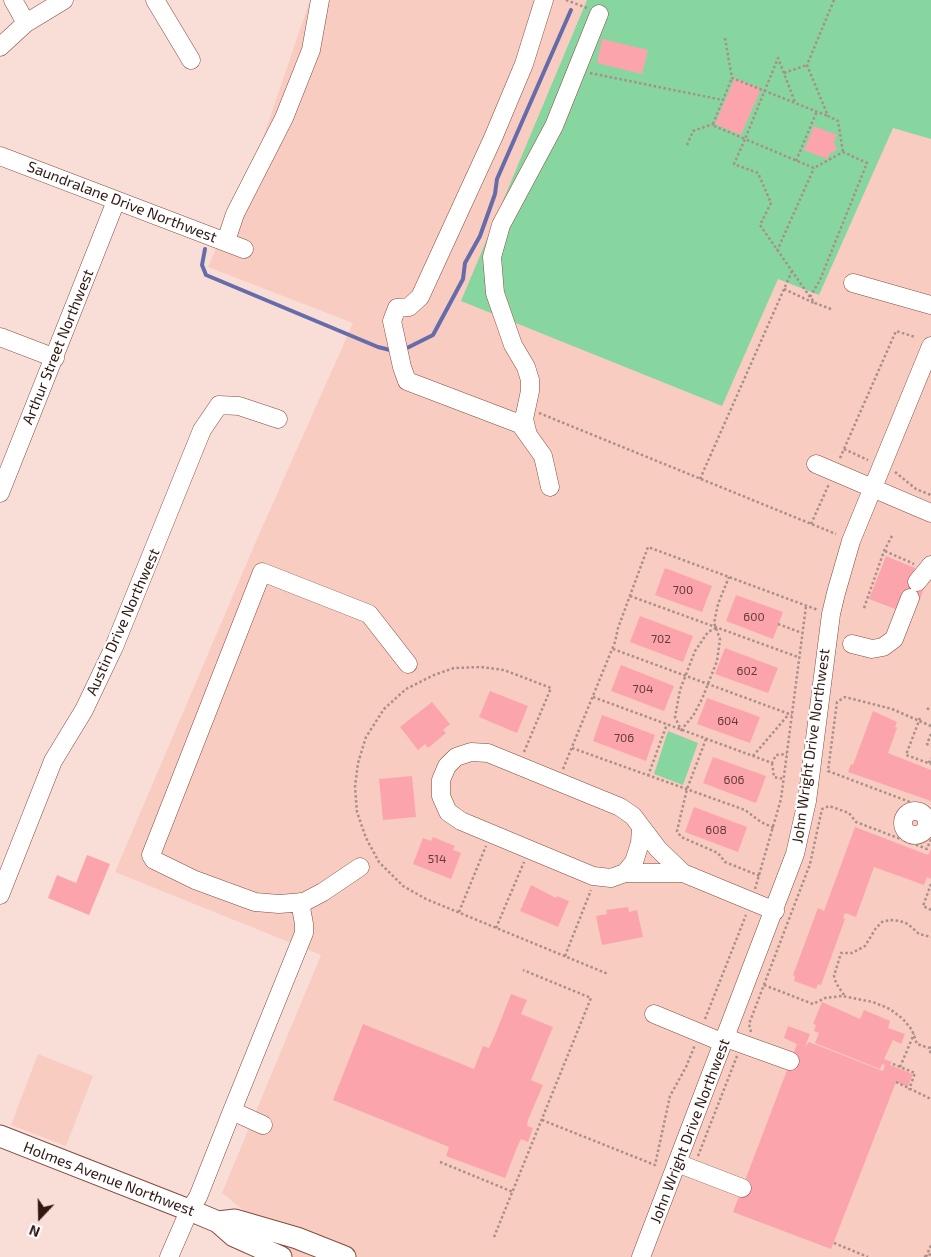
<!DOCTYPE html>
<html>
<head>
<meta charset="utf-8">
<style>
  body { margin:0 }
  #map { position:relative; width:931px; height:1257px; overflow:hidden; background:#f9ddd7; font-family:"Exo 2",sans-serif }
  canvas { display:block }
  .north { position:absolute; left:15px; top:1192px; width:50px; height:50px; -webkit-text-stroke:4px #fff; paint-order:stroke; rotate:201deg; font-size:14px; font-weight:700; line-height:20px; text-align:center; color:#2f1712 }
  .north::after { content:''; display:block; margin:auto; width:18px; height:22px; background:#2f1712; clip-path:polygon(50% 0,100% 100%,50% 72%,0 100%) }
</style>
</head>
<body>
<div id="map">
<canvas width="931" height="1257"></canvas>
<div class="north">N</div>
</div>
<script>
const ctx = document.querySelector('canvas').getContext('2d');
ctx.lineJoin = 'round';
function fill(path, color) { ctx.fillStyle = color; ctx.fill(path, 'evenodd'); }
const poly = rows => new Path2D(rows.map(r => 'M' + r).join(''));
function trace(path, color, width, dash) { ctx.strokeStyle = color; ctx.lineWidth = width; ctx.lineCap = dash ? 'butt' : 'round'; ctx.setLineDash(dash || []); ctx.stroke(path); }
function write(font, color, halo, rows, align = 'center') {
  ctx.font = font + ' "Exo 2",sans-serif'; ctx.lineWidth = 4.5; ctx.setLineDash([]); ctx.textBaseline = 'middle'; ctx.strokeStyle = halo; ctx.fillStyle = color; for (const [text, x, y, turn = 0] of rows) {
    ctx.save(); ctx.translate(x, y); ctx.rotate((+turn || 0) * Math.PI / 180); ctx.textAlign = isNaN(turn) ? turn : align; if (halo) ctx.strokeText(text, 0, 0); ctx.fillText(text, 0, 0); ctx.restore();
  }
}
fill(poly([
  [310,0,931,0,931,1257,280,1257,285,1244,222,1193,321,955,115,872,257,539,353,323,208,267,263,138],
  [38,1054,93,1076,66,1146,11,1125]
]), '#f9ccc1');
fill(poly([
  [587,0,931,0,931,139,893,128,819,295,778,279,722,406,461,301],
  [668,731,698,743,683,785,654,774]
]), '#87d69f');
trace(poly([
  [205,249,202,265,206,275,378,347,394,351],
  [405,349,433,335,463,279,465,263,480,236,495,194,497,179,571,10]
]), '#666ca9', 4);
fill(poly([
  [602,39,648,50,642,74,597,63],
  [735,78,761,89,741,135,715,124],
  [814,126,837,135,834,142,837,150,830,153,827,159,804,150],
  [886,556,915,568,911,579,925,585,919,602,904,596,898,610,869,599],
  [665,568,712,586,702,612,655,595],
  [736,595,783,612,773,639,726,621],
  [640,616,693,636,683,662,630,642],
  [725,648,778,668,768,693,715,674],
  [621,665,674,686,664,711,611,691],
  [490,691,528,706,517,733,479,717],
  [707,698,760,717,750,743,697,724],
  [432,702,450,724,443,730,446,733,428,748,425,744,418,750,400,727],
  [873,711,897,722,895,727,897,728,888,753,931,770,931,801,848,772,851,764,853,765],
  [602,715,655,735,646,761,593,741],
  [713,757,766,776,756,803,703,783],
  [412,776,416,817,383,820,379,779],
  [694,807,747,827,738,852,685,832],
  [855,827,928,855,931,849,931,879,927,877,924,885,874,867,856,917,845,913,843,918,845,919,821,985,818,984,816,989,794,981,795,976,793,975,818,908,824,911],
  [433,837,455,846,453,850,461,853,451,879,413,864,423,838,431,841],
  [87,855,110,864,89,915,48,898,57,875,76,883],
  [531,885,556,898,557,896,569,901,558,927,520,911],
  [628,907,629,912,637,910,643,937,602,945,596,916,607,914,606,910],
  [511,994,527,1000,521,1014,553,1027,531,1080,543,1085,528,1120,527,1126,533,1128,528,1142,521,1139,518,1145,505,1178,446,1156,449,1147,333,1100,363,1024,474,1069,483,1046,489,1048,495,1035],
  [822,1002,860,1019,864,1010,890,1021,888,1028,905,1034,901,1044,893,1040,884,1059,892,1062,890,1065,913,1074,908,1087,896,1082,831,1249,733,1212,797,1044,784,1038,788,1026,810,1034,805,1047,809,1042,883,1071,885,1065,882,1064,880,1069,815,1043,819,1033,814,1031,816,1025,813,1024]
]), '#fca4ac');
const minor = poly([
  [13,0,26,23],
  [155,0,191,60],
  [0,47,26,23,64,0],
  [0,156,244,249],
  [226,241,235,214,284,118,311,50,320,0],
  [853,283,931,305],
  [0,337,55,358],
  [528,435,520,424,407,381,402,367,392,321,397,308,409,307,420,297,493,138,524,64,544,0],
  [816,464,931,513],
  [550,487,543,456,528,435,524,419,530,391,530,380,526,367,513,345,495,293,492,257,501,225,554,126,599,14],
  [0,493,116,201],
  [917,582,931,565],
  [852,644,872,649,883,647,894,639,910,598],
  '903 823a12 12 0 1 1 24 0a12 12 0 1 1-24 0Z',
  [360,867,323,892,304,902,279,904,255,902,195,880,154,860,151,855,262,572,369,614,408,664],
  [625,873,634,862,640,843,641,828],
  [683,873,658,849,633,816,620,807,488,753,471,752,456,757,447,766,441,780,441,796,448,812,461,821,593,876,611,878,625,873,683,873,775,911],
  [0,895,53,761,84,710,114,647,202,430,219,405,239,406,278,419],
  [654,1014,724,1043],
  [726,1038,790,1061],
  [263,1125,232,1111,304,933,304,924,300,902],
  [677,1163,742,1188],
  [169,1257,189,1211,198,1197,232,1111],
  [641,1257,795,854,807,801,831,614,836,593,851,541,931,346]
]);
const major = poly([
  [0,1136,199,1214,218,1222,234,1236,281,1257],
  [218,1222,235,1220,297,1238,345,1257]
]);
trace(minor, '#844b3f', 19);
trace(major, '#844b3f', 23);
trace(poly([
  [566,0,587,8],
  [834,0,807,65,828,116,838,121,843,152],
  [725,38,732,78,828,116],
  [590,73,723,100],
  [784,73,807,65],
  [713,124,732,78],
  [687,145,693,131,713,124,712,125,745,139,778,58,795,102],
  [796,161,817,111],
  [777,251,814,168],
  [784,289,814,303],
  [810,297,760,225,771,203,758,173,734,164,745,139,814,168,843,152],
  [831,309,815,303,810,297,820,280,867,163,843,152],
  [539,413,836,534],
  [844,449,868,460],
  [840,458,896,331,915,337],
  [895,472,916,489,931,495],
  [700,479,792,271],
  [811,524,829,484],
  [885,551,914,564],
  [630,596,798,657],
  [864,608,884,551,893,534],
  [778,624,802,633],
  [716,628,708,632,695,651,680,690,675,717,681,730,693,716,702,699,717,661,720,639,716,628,714,623,718,604,729,577],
  [613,649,792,715],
  [593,697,772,763,776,755,787,754],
  [927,708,931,711],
  [920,718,906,755,931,764],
  [931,726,892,709,845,697,837,702,828,771,931,810],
  [931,734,927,744,931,746],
  [706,739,687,789,677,831,681,837,718,853,725,862,760,876],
  [572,748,745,810,761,822,774,828],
  [524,752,551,688,504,670,481,667,454,668,434,675,406,689,384,709,366,737,358,763,355,787,357,812,366,838,379,862,403,886,426,899,608,974],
  [753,756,789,714],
  [772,763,774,777,784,779],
  [929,763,931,758],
  [563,769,615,642,618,628,648,547,818,610],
  [648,776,667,724],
  [931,884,923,906,931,910],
  [755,889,781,799,806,606],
  [459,912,486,846],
  [496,928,524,862],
  [565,956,591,890],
  [764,985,813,1004,825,998,842,996,873,1002,890,1009,903,1019,912,1030,917,1044,929,1048],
  [844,995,836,983,834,976,841,953,852,953,865,946,876,928,882,922,890,920,900,921,908,924,919,934,931,937],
  [705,1019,746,915],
  [751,1032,749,1024,810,864,822,809,829,806,849,813,856,822,927,849,931,839],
  [931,1047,929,1048,931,1054],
  [893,1064,915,1073,909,1090],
  [900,1067,914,1034],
  [896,1082,931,1099],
  [542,1120,655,1165,670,1096,686,1067,695,1045],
  [698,1156,737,1056],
  [440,1162,513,1192],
  [494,1237,591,998,523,970],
  [834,1243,868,1257],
  [924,1257,931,1254],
  [926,1257,931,1245]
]), '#a98f89', 2.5, [2.5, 2.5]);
trace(minor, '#fff', 18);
trace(major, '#fff', 21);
write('12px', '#623a38', null, [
  ["700",683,590],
  ["600",754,617],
  ["702",661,639],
  ["602",747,671],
  ["704",643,689],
  ["604",728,721],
  ["706",624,738],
  ["606",734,780],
  ["608",716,830],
  ["514",437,859]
]);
write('15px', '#2f1712', '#fff', [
  ["Saundralane Drive Northwest",122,202,21],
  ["Arthur Street Northwest",58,347,-68],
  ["Austin Drive Northwest",123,622,-66],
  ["John Wright Drive Northwest",811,746,-82],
  ["John Wright Drive Northwest",690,1131,-69],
  ["Holmes Avenue Northwest",109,1179,21]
]);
</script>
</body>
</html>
